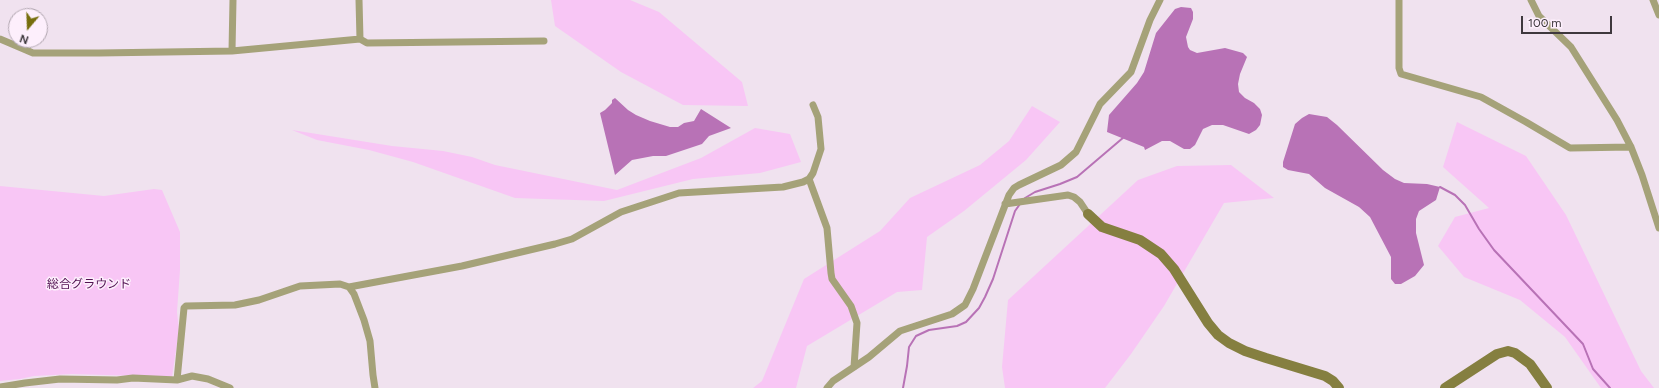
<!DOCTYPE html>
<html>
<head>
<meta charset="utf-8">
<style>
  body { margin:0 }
  #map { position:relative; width:1659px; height:388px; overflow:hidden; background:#f0e2ef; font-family:Figtree,sans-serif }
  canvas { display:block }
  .north { position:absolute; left:8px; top:8px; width:40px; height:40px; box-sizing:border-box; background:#fdeffc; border:1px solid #b1a6b0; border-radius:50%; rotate:199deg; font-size:11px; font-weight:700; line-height:16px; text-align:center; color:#3e383d }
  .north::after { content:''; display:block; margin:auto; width:14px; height:18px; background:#766e0d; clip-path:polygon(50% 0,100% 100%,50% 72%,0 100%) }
  .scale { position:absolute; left:1521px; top:16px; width:91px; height:18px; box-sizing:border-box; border:2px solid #3e383d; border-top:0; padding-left:5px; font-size:12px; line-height:14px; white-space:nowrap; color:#3e383d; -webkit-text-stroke:3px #fdeffc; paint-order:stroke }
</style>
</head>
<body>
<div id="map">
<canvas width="1659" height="388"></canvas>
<div class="north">N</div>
<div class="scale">100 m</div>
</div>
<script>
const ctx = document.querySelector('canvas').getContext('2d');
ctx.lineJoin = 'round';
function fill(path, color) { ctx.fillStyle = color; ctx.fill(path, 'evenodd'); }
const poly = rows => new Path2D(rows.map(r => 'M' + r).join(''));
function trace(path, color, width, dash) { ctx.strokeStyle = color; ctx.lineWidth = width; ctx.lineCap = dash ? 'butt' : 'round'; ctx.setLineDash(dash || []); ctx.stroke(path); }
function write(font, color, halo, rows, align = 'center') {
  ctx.font = font + ' Figtree,"Noto Sans JP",sans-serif'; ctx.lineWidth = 3; ctx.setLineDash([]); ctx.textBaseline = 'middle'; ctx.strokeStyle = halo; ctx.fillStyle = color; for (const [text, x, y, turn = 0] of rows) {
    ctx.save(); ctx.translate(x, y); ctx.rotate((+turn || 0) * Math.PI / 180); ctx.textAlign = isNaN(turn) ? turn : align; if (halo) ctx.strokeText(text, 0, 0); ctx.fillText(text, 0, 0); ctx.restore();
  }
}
fill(poly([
  [551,0,630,0,659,12,742,82,748,106,683,105,621,72,555,26],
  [1032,106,1060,122,1026,160,964,211,927,237,922,290,897,292,807,346,796,388,753,388,762,381,804,279,880,231,910,198,980,165,1009,141],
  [1457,122,1526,156,1566,215,1641,371,1654,388,1601,388,1565,337,1520,300,1464,277,1438,246,1455,217,1489,208,1443,167],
  [755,128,790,134,801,162,760,173,693,179,604,201,515,198,413,162,369,150,317,140,292,130,392,146,443,151,472,157,495,165,617,190,701,158],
  [1231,165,1274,198,1224,203,1164,306,1131,354,1105,388,1005,388,1002,367,1008,300,1138,180,1177,166],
  [0,186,104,196,154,189,162,190,180,232,180,270,177,312,179,330,172,377,72,374,34,376,20,379,0,381]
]), '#f8c6f5');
fill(poly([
  [1181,7,1191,8,1193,12,1193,19,1186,37,1188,47,1190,50,1197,53,1225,48,1243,53,1247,57,1240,74,1238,84,1239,92,1245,98,1254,103,1260,109,1262,115,1260,125,1256,130,1249,134,1223,125,1212,125,1203,129,1195,145,1190,149,1184,149,1170,141,1162,141,1145,150,1144,147,1107,132,1109,115,1137,83,1144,72,1156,33,1175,9],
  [615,98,628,110,636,115,650,121,670,127,678,127,684,123,694,121,701,109,731,128,709,136,702,144,666,156,653,156,632,160,615,175,600,113,605,110,612,103,612,100],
  [1309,114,1327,117,1337,125,1383,170,1395,179,1404,183,1427,184,1440,187,1436,200,1419,211,1416,219,1416,233,1424,265,1415,276,1401,284,1395,284,1391,279,1391,257,1370,217,1359,207,1325,188,1309,174,1288,170,1283,167,1283,162,1295,124,1302,118]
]), '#b872b6');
trace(poly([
  [1440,187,1455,195,1465,205,1479,229,1494,250,1583,344,1593,369,1610,388],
  [1025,198,1035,192,1060,184,1077,177,1124,137],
  [903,388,907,366,909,347,916,336,929,330,957,326,966,322,979,308,985,297,993,279,1015,211,1020,204]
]), '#b872b6', 2);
trace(poly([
  [359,0,360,39],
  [1399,0,1399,68,1401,74,1481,97,1526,122,1570,148,1631,147],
  [1531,0,1539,16,1571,47,1617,120,1631,147,1642,175,1659,228],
  [1653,0,1659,15],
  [0,39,33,53,99,53,232,51,360,39,367,43,544,41],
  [232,51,233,0],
  [809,179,827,228,831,273,832,279,851,306,857,323,854,367],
  [1005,204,1068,195,1074,197,1080,202,1088,214],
  [349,287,462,266,555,244,572,239,621,212,679,193,783,187,803,182,809,179,813,173,821,149,818,117,813,105],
  [177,380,184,308,186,306,235,305,259,300,300,286,340,284,349,287,354,294,364,320,370,341,373,375,375,388],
  [0,387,25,383,60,379,117,380,133,378,177,380,192,376,208,379,230,388],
  [827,388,833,381,869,357,900,331,952,314,965,305,973,289,1009,195,1014,188,1019,185,1061,165,1076,152,1100,104,1131,72,1150,20,1160,0]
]), '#a5a279', 7);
trace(poly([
  [1088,214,1102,227,1140,240,1161,254,1174,269,1208,323,1218,335,1229,343,1245,351,1266,358,1325,376,1333,381,1339,388],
  [1445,388,1497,354,1508,351,1515,353,1530,364,1547,388]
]), '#857f40', 10);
write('12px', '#521252', '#fdeffc', [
  ["総合グラウンド",89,284]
]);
</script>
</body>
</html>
